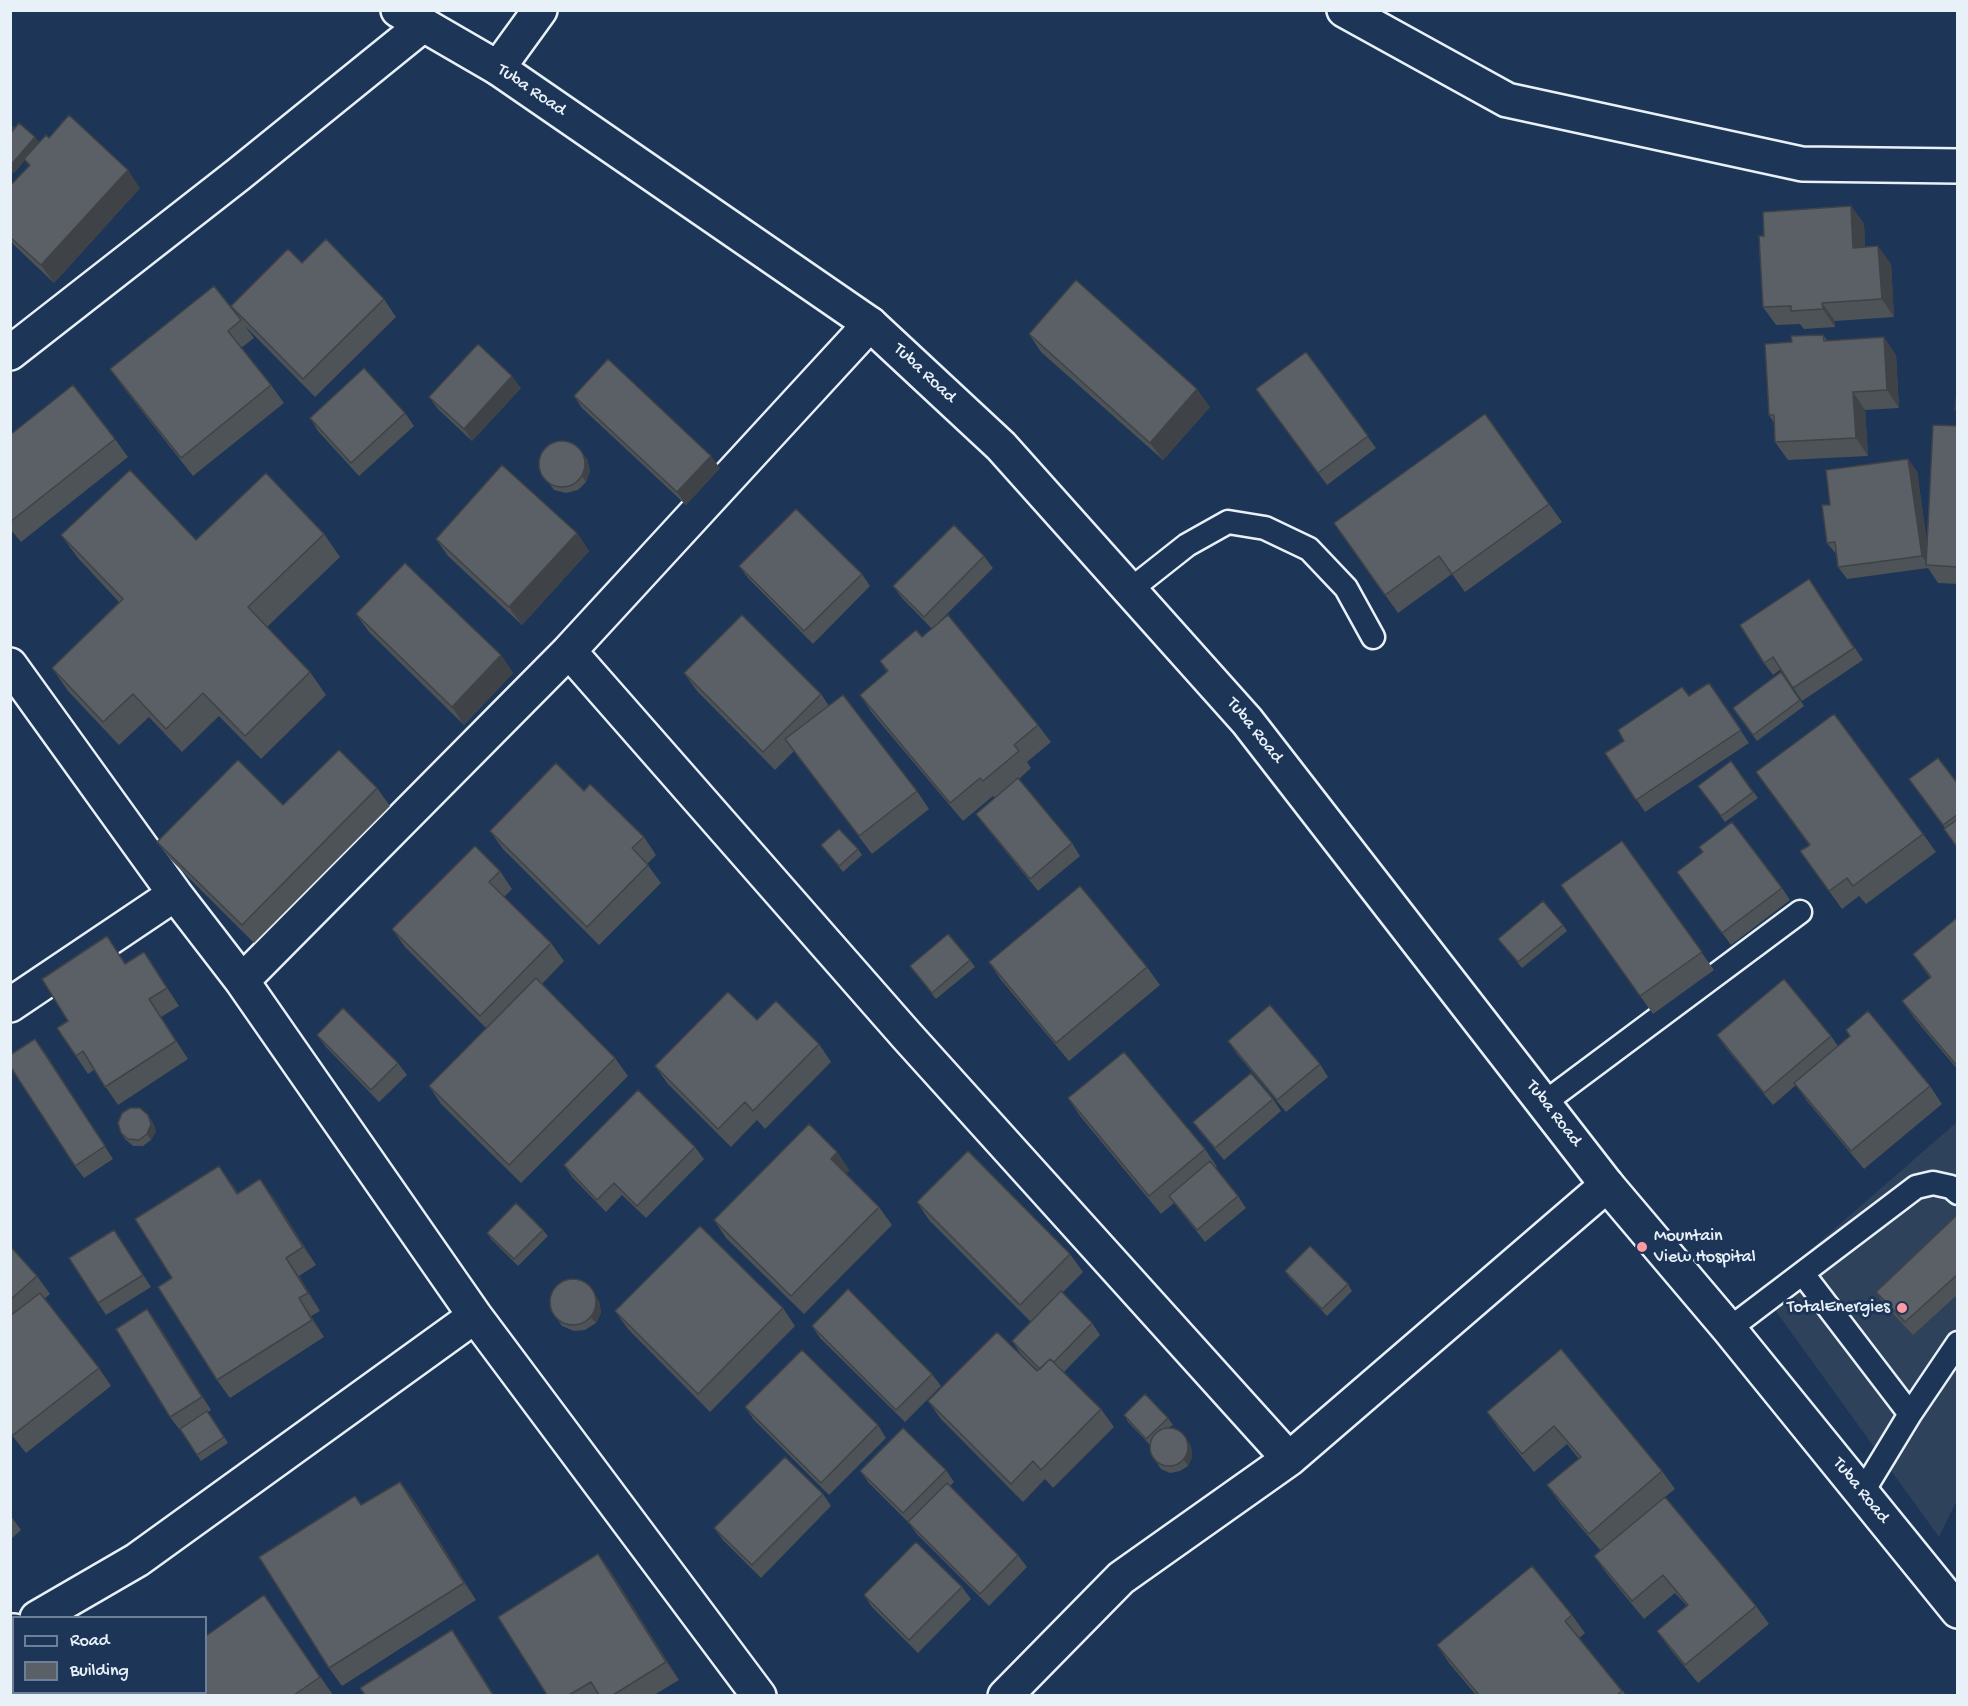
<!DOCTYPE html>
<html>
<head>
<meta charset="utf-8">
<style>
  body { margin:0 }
  #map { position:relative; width:1968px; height:1706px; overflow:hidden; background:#1d3557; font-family:"Gochi Hand",sans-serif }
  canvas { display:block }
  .frame { position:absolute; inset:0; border:12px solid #e8f1f8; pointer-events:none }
  .legend { position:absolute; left:12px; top:1616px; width:195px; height:78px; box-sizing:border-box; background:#1d3557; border:2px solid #6e8097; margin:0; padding:8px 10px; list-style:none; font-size:18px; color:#e8f1f8 }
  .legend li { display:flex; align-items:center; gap:12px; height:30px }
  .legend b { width:30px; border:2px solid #6e8097 }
</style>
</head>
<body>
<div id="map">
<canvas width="1968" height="1706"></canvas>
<div class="frame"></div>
<ul class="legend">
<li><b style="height:8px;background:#1d3557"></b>Road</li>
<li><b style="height:16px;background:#5a6065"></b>Building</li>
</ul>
</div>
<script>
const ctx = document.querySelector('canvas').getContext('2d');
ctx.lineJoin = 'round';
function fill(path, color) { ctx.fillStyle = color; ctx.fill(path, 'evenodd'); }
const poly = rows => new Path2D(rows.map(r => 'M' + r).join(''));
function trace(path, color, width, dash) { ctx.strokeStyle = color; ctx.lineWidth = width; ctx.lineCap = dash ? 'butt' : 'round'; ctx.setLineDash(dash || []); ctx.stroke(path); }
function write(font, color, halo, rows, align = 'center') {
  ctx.font = font + ' "Gochi Hand",sans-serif'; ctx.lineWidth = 6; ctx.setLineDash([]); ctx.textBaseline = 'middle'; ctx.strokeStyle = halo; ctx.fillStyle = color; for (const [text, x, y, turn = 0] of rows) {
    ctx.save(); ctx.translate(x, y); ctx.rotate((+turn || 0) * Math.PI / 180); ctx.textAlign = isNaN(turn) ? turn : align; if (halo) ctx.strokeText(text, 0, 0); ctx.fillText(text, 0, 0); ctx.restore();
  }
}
fill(poly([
  [1957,1122,1958,1498,1939,1537,1762,1292]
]), '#2f425b');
const service = poly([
  [1130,590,1187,545,1228,522,1265,528,1309,549,1346,588,1373,637],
  [1544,1103,1800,912],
  [1803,1274,1910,1414],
  [1729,1329,1916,1187,1933,1183,1951,1187,1958,1193],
  [1862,1493,1910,1414,1958,1343]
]);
const minor = poly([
  [1344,10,1507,100,1802,164,1958,166],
  [498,68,540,10],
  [10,353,239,174,423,25],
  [569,651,907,1036,1289,1459],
  [10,665,175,894,242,981,475,1316,759,1696],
  [242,981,569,651,870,324],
  [10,1005,175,894],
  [37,1618,137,1560,475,1316],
  [10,1633,14,1631],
  [1005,1696,1121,1578,1289,1459,1607,1185]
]);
const tertiary = poly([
  [398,10,498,68,870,324,1001,446,1247,721,1607,1185,1729,1329,1958,1611]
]);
trace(service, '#e8f1f8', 27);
trace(minor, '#e8f1f8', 38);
trace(tertiary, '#e8f1f8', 38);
trace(service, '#1d3557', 22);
trace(minor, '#1d3557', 33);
trace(tertiary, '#1d3557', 33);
fill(poly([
  [10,123,15,129,39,142,49,138,140,188,54,283,16,247,10,240,10,186,29,166,25,160,14,173,10,170],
  [1851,206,1864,224,1865,247,1891,264,1894,317,1835,321,1835,327,1804,329,1800,324,1776,325,1763,307,1764,236],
  [302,263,384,299,396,317,315,397,245,326,254,338,241,348,271,385,284,403,193,476,123,387,110,369,237,315,231,306],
  [1029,334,1210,407,1163,460,1041,352],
  [1823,335,1827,340,1896,355,1899,408,1865,410,1868,456,1788,460,1775,442,1774,423,1769,415,1792,342],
  [1306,352,1376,448,1327,485,1256,389],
  [521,388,472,441,438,409,429,397],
  [574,396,720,468,686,505,582,408],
  [405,413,414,426,359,476,318,431,310,418],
  [1485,414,1562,522,1465,592,1452,574,1398,613,1334,523],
  [1958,426,1958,584,1938,583,1928,568,1847,579,1838,567,1837,555,1827,543,1917,471,1927,543],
  [10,435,115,439,128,457,21,542,10,529],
  [587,459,590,471,586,482,578,490,566,493,554,490,542,474],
  [577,533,589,551,522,625,448,556,436,539],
  [324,534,340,557,267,627,310,672,326,695,261,759,219,716,182,752,149,717,119,745,68,691,52,668,119,602,78,558,61,535,196,540],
  [984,556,993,568,937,624,1038,725,1051,742,1027,762,1031,768,1019,779,1072,843,1080,856,1038,891,985,826,976,814,995,798,993,796,963,821,872,713,860,695,887,672,880,661,922,637,932,629,902,598,893,586],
  [739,566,862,574,870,586,813,644,748,578],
  [1817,591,1863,660,1802,701,1781,669,1773,675,1764,663],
  [356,614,501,655,513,673,464,725,369,632],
  [1781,672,1804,706,1757,741,1733,708],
  [684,673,821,694,829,706,917,791,929,809,872,854,794,751,775,770,697,691],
  [1709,683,1749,743,1645,812,1605,753],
  [1731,761,1758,798,1725,822,1698,786],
  [1756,772,1923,834,1936,852,1866,904,1859,896,1842,909,1800,851,1809,845],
  [1909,779,1958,784,1958,848,1944,829,1945,828],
  [377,788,390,806,254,943,170,859,157,842],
  [584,791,644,837,656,855,647,864,661,883,599,945,503,849,490,831],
  [1622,841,1714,970,1653,1014,1561,885],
  [821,845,858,849,862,855,843,872],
  [1699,847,1782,888,1790,900,1731,945,1677,872,1703,853],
  [500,871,512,889,504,897,551,943,564,961,542,984,615,1058,628,1076,521,1183,441,1104,429,1086,486,1028,405,947,392,929],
  [1958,917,1958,1070,1915,1019,1902,1001,1930,978,1913,954],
  [1563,925,1567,931,1522,968,1498,939],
  [144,952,179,1006,161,1017,188,1059,118,1105,94,1070,88,1074,76,1056,68,1021,119,954,125,964],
  [970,960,975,967,936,999,910,966],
  [989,962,1147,967,1160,985,1069,1061,1001,980],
  [757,1020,819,1044,831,1062,765,1129,757,1120,731,1147,668,1084,655,1066],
  [317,1035,398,1063,407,1075,379,1102,326,1047],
  [1717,1035,1831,1036,1838,1046,1930,1086,1942,1104,1864,1169,1807,1101,1796,1085,1773,1105,1726,1048],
  [1228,1041,1320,1064,1328,1077,1286,1112,1237,1054],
  [44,1051,113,1159,84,1178,75,1166],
  [1068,1098,1205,1149,1217,1167,1215,1168,1238,1196,1246,1208,1205,1242,1174,1203,1161,1214,1080,1116],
  [1273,1099,1281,1111,1224,1160,1202,1134,1193,1122],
  [152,1121,156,1131,151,1140,143,1146,133,1146,125,1139,121,1133],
  [695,1147,704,1159,646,1218,622,1195,606,1212,572,1177,564,1165],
  [837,1152,849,1170,846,1174,879,1207,892,1225,804,1314,726,1238,714,1220],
  [232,1184,238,1193,273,1197,316,1265,299,1276,320,1311,311,1316,324,1337,230,1398,217,1380,172,1278],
  [917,1202,1070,1254,1083,1272,1062,1293,1092,1323,1100,1335,1064,1372,1101,1409,1114,1427,1053,1488,1045,1479,1023,1502,941,1419,928,1401,1037,1371,1038,1371,1021,1354,1012,1341,1031,1322,929,1220],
  [1958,1217,1958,1294,1913,1335,1884,1304,1876,1292],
  [543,1230,548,1236,518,1266,491,1239,487,1233],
  [122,1242,151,1287,106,1315,98,1303],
  [10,1246,37,1276,50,1294,44,1299,99,1368,111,1386,26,1453,10,1433],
  [1285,1271,1348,1284,1352,1291,1327,1316,1289,1277],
  [599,1301,601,1313,596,1323,585,1330,574,1331,562,1326,551,1310],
  [783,1308,795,1326,710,1412,628,1329,615,1311],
  [156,1321,211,1410,208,1412,228,1443,201,1461,180,1429,192,1422,179,1429,170,1417],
  [812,1326,932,1374,941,1386,905,1422,820,1338],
  [1561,1349,1662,1471,1675,1489,1665,1497,1756,1606,1769,1624,1698,1683,1670,1649,1657,1631,1687,1606,1675,1593,1644,1619,1607,1574,1594,1556,1601,1551,1560,1503,1547,1485,1579,1459,1567,1444,1534,1472,1499,1429,1487,1412],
  [745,1407,878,1425,886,1438,829,1495,754,1420],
  [1124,1415,1168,1418,1173,1425,1168,1428,1191,1446,1192,1457,1188,1466,1180,1471,1170,1473,1161,1469,1151,1454,1150,1445,1128,1422],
  [946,1470,954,1482,950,1486,1018,1555,1027,1567,989,1606,917,1534,908,1522,869,1483,860,1471],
  [400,1482,413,1499,476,1600,342,1686,329,1668],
  [823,1494,831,1506,761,1578,723,1540,714,1528],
  [10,1515,21,1530,10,1540],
  [598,1554,611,1572,679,1680,654,1695,547,1695],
  [962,1587,971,1599,918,1653,872,1607,864,1595],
  [264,1595,333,1695,186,1695],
  [1572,1615,1585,1633,1579,1638,1626,1695,1476,1695,1449,1663,1437,1645]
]), '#4d5357');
fill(poly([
  [10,123,15,129,10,135],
  [35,137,40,143,14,173,10,168,10,166],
  [128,170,140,188,54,283,41,265],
  [1851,206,1864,224,1866,266,1853,248],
  [1878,246,1891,264,1894,317,1882,299],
  [1822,303,1835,321,1835,327,1823,309],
  [1884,337,1896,355,1899,408,1887,390],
  [512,376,521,388,472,441,464,429],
  [1197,389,1210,407,1163,460,1150,443],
  [1853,392,1865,410,1868,456,1856,438],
  [583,453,587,459,590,471,586,482,582,476],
  [711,456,720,468,686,505,677,492],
  [1908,459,1917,471,1930,565,1928,565,1922,556],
  [577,533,589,551,522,625,509,607],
  [501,655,513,673,464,725,452,707],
  [35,1039,44,1051,113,1159,105,1146],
  [148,1115,152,1121,156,1131,151,1140,147,1134],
  [837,1152,849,1170,843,1177,831,1159],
  [219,1166,232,1184,249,1212,237,1194],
  [260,1179,273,1197,316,1265,303,1247],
  [286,1258,299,1276,320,1311,308,1293],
  [588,1284,599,1301,601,1313,596,1323,591,1317],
  [299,1298,311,1316,324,1337,312,1320],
  [147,1309,156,1321,211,1410,202,1397],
  [1187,1440,1191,1446,1192,1457,1188,1466,1184,1460],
  [400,1482,413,1499,476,1600,464,1583],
  [598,1554,611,1572,679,1680,666,1662],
  [452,1630,465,1648,494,1695,493,1695]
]), '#3f4347');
const building = poly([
  [69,115,128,170,41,265,10,237,10,186,30,165,24,159,46,135,49,138,69,115],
  [19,123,35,137,10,166,10,134,19,123],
  [1851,206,1853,248,1878,246,1882,299,1822,303,1823,309,1791,311,1791,306,1763,307,1759,236,1764,236,1763,212,1851,206],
  [326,239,384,299,303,379,231,306,288,249,302,263,326,239],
  [1076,280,1197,389,1150,443,1029,334,1076,280],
  [214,286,241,320,228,331,271,385,181,458,110,369,214,286],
  [1823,335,1824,341,1884,337,1887,390,1853,392,1856,438,1775,442,1774,415,1769,415,1765,344,1792,342,1791,336,1823,335],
  [478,344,512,376,464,429,429,397,478,344],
  [1306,352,1368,436,1318,473,1256,389,1306,352],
  [608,359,711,456,677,492,574,396,608,359],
  [364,368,405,413,351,463,310,418,364,368],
  [1958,382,1958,410,1955,410,1958,382],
  [73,385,115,439,10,522,10,435,73,385],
  [1485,414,1549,504,1452,574,1439,556,1385,595,1334,523,1485,414],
  [1933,425,1958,426,1958,567,1926,565,1933,425],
  '539 464a23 23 0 1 1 46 0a23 23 0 1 1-46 0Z',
  [1908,459,1922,556,1838,567,1835,542,1827,543,1822,505,1830,505,1826,470,1908,459],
  [502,465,577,533,509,607,436,539,502,465],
  [130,470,196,540,266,473,324,534,248,607,310,672,245,736,203,693,166,729,133,694,103,722,52,668,123,599,61,535,130,470],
  [796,509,862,574,804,631,739,566,796,509],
  [954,525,984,556,924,617,893,586,954,525],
  [405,563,501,655,452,707,356,614,405,563],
  [1809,579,1854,648,1793,688,1773,657,1764,663,1740,625,1809,579],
  [742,615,821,694,763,752,684,673,742,615],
  [948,615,1038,725,1014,745,1019,751,983,781,980,778,950,803,860,695,888,671,880,661,916,630,922,637,948,615],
  [1781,672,1800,700,1753,735,1733,708,1781,672],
  [1709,683,1741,730,1636,800,1605,753,1624,741,1618,730,1682,687,1689,696,1709,683],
  [843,695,917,791,859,836,785,739,843,695],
  [1834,714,1923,834,1853,886,1847,878,1829,891,1800,851,1810,845,1756,772,1834,714],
  [339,750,377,788,242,925,157,842,238,760,283,805,339,750],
  [1938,758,1958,784,1958,814,1943,825,1909,779,1938,758],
  [1731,761,1753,792,1721,816,1698,786,1731,761],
  [556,763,584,791,590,784,644,837,632,848,648,865,587,927,490,831,556,763],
  [1018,778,1072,843,1030,879,976,814,1018,778],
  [1958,819,1958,847,1957,847,1944,829,1958,819],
  [1732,822,1782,888,1722,933,1677,872,1703,852,1699,847,1732,822],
  [839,829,858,849,839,866,821,845,839,829],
  [1622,841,1702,952,1640,996,1561,885,1622,841],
  [475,846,500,871,489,882,551,943,480,1016,392,929,475,846],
  [1080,886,1147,967,1056,1043,989,962,1080,886],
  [1543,901,1563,925,1518,962,1498,939,1543,901],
  [1958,917,1958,1067,1902,1001,1931,977,1913,954,1958,917],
  [948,934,970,960,932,993,910,966,948,934],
  [107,936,125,964,144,952,167,988,149,999,176,1041,105,1087,83,1051,76,1056,57,1028,68,1021,42,979,107,936],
  [536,978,615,1058,509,1165,429,1086,536,978],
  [1784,979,1831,1036,1764,1093,1717,1035,1784,979],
  [728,992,757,1020,776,1001,819,1044,753,1111,745,1102,718,1129,655,1066,728,992],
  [1270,1005,1320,1064,1277,1100,1228,1041,1270,1005],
  [343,1008,398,1063,371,1090,317,1035,343,1008],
  [1868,1011,1930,1086,1851,1151,1794,1083,1850,1036,1846,1030,1868,1011],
  [35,1039,105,1146,75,1166,10,1066,10,1055,35,1039],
  [1124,1052,1205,1149,1149,1196,1068,1098,1124,1052],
  [1251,1073,1273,1099,1215,1148,1193,1122,1251,1073],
  [638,1090,695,1147,637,1206,614,1183,597,1200,564,1165,638,1090],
  [130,1108,140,1108,148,1115,151,1124,147,1134,139,1140,128,1139,121,1133,118,1123,122,1113,130,1108],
  [809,1124,837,1152,831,1159,879,1207,791,1296,714,1220,809,1124],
  [968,1151,1070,1254,1020,1305,917,1202,968,1151],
  [1210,1161,1238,1196,1197,1230,1169,1196,1210,1161],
  [219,1166,237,1194,260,1179,303,1247,286,1258,308,1293,299,1298,312,1320,217,1380,158,1287,172,1278,135,1219,219,1166],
  [516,1203,543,1230,514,1259,487,1233,516,1203],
  [1957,1215,1958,1217,1958,1274,1905,1322,1876,1292,1957,1215],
  [700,1226,783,1308,698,1394,615,1311,700,1226],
  [114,1230,143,1275,98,1303,69,1258,114,1230],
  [10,1246,37,1276,10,1300,10,1246],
  [1310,1246,1348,1284,1322,1309,1285,1271,1310,1246],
  '550 1302a23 23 0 1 1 46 0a23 23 0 1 1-46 0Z',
  [848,1289,932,1374,896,1410,812,1326,848,1289],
  [1061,1291,1092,1323,1054,1362,1050,1359,1040,1369,1012,1341,1061,1291],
  [40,1293,99,1368,13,1435,10,1432,10,1316,40,1293],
  [147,1309,202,1397,170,1417,116,1329,147,1309],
  [997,1332,1037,1371,1050,1359,1101,1409,1041,1470,1033,1461,1011,1484,928,1401,997,1332],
  [1561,1349,1662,1471,1589,1534,1547,1485,1581,1457,1554,1426,1522,1454,1487,1412,1561,1349],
  [802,1350,878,1425,821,1483,745,1407,802,1350],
  [1145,1394,1168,1418,1146,1439,1124,1415,1145,1394],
  [207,1411,224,1437,197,1455,180,1429,207,1411],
  [903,1428,946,1470,903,1513,860,1471,903,1428],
  '1150 1447a19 19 0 1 1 38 0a19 19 0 1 1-38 0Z',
  [785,1457,823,1494,752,1565,714,1528,785,1457],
  [400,1482,464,1583,329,1668,259,1557,355,1496,361,1505,400,1482],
  [947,1483,1018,1555,980,1594,908,1522,947,1483],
  [1665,1497,1756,1606,1685,1665,1657,1631,1688,1605,1663,1575,1632,1601,1594,1556,1665,1497],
  [916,1542,962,1587,909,1640,864,1595,916,1542],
  [598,1554,666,1662,613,1695,599,1695,591,1682,569,1695,547,1695,498,1617,598,1554],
  [1532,1566,1572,1615,1565,1621,1622,1691,1617,1695,1479,1695,1437,1645,1532,1566],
  [264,1595,320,1677,294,1695,186,1695,184,1692,206,1692,206,1636,264,1595],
  [452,1630,493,1695,365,1695,360,1688,452,1630],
  [102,1692,161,1692,163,1695,98,1695,102,1692]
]);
fill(building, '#5a6065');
trace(building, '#3f4347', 1.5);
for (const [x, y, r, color] of [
  [1642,1247,6,"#ff9aa2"],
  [1902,1308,6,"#ff9aa2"]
]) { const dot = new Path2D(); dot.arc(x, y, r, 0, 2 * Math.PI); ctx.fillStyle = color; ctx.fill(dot); trace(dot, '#1d3557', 2); }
write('18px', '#e8f1f8', '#1d3557', [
  ["Tuba Road",531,91,34],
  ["Tuba Road",924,374,43],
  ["Tuba Road",1254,731,51],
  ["Tuba Road",1553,1114,52],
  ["Tuba Road",1860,1491,51]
]);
write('18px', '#e8f1f8', '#1d3557', [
  ["Mountain",1654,1237],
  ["View Hospital",1654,1258],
  ["TotalEnergies",1890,1308,"right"]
], 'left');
</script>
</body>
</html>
